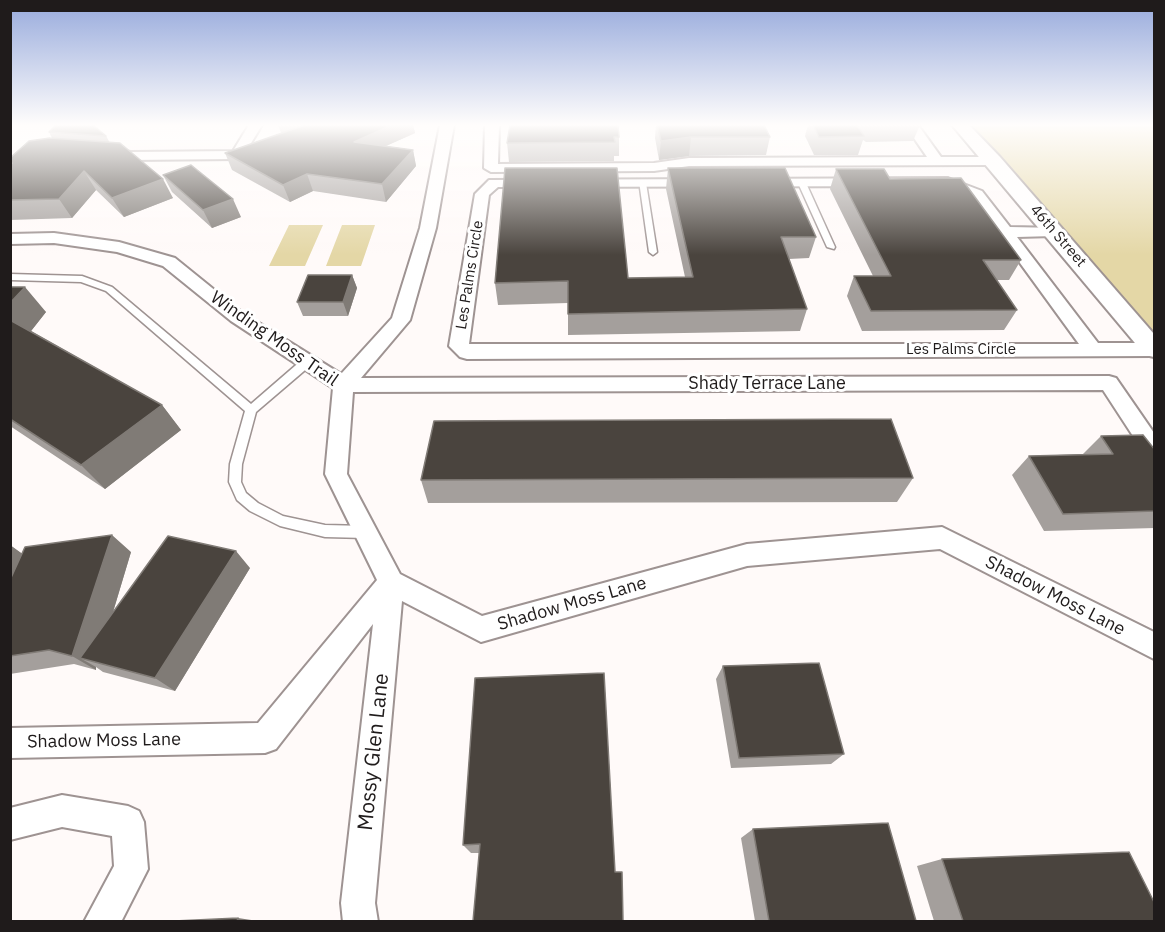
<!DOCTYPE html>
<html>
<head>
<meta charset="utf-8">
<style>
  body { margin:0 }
  #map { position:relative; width:1165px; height:932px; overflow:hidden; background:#fffaf9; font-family:"IBM Plex Sans",sans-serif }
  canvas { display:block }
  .frame { position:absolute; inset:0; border:12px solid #1f1b1b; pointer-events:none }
</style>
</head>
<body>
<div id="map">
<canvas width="1165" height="932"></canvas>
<div class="frame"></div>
</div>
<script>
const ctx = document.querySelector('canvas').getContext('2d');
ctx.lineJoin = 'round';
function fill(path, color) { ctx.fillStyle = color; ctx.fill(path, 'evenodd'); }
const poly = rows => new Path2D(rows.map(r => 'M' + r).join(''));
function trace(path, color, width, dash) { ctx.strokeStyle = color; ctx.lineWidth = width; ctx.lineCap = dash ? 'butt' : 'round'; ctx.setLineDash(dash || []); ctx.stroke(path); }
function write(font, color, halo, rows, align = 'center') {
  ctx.font = font + ' "IBM Plex Sans",sans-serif'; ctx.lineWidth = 6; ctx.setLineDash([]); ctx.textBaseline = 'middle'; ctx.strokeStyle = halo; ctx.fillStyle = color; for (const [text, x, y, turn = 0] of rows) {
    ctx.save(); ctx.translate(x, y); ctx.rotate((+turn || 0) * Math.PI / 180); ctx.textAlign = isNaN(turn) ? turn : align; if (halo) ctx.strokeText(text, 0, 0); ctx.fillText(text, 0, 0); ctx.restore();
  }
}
fill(poly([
  [969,125,1154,125,1154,339],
  [289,225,323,225,305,266,269,266],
  [342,225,375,225,361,266,326,266]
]), '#e4d7a6');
const service = poly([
  [639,181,646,183,657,252,653,255,649,252,639,181],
  [799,181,806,183,835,247,834,249,827,247,798,183,799,181],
  [10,274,82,276,112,287,251,404,303,359,311,359,312,362,311,365,256,412,242,464,241,482,246,493,258,503,283,516,325,525,366,526,371,528,372,532,371,536,366,538,325,537,280,526,250,511,237,500,229,482,230,464,245,411,106,291,81,282,10,280,10,274]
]);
const minor = poly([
  [249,125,262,125,242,158,237,159,131,160,103,156,96,152,103,148,131,152,233,151,249,125],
  [440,125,454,125,436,228,410,320,361,378,1109,376,1116,378,1154,433,1154,458,1146,456,1103,390,353,392,347,474,400,574,482,616,747,544,942,527,1154,632,1154,659,940,549,747,566,481,642,402,601,375,903,378,922,343,922,341,903,373,624,276,749,265,753,10,758,10,728,258,723,377,580,325,474,333,388,231,321,163,266,117,252,54,243,10,244,10,234,54,233,119,242,175,258,243,313,341,374,392,318,420,228,440,125],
  [485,125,499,125,498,164,654,163,689,158,927,157,905,125,918,125,941,157,994,157,1001,161,994,165,689,166,654,171,491,172,484,168,485,125],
  [948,178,982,191,1010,227,1060,228,1062,231,1054,236,1017,237,1098,343,1154,343,1154,356,467,359,460,357,449,346,475,194,489,180,948,178],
  [946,186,972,197,1079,344,469,344,489,195,498,187,946,186],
  [62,795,128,806,139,811,144,822,148,869,121,922,84,922,114,866,112,836,62,827,10,840,10,808,62,795]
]);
const tertiary = poly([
  [952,125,969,125,1000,157,1154,334,1154,357,1145,355,952,125]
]);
trace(service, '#9e9392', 3);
trace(minor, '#9e9392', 4);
trace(tertiary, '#9e9392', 4);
fill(service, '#fff');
fill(minor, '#fff');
fill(tertiary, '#fff');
fill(poly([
  [278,125,413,125,415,133,386,146,413,150,416,166,386,202,313,191,290,202,232,170,225,153,281,133],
  [656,125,764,125,770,137,766,155,689,156,659,160,655,138],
  [808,125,920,125,913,141,866,142,863,140,858,155,814,155,805,136],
  [49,132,106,136,110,143,173,198,124,217,96,190,72,218,10,220,10,158,52,138],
  [619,137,619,156,614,156,614,161,509,162,507,143],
  [668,168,816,237,809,258,789,259,807,309,800,331,568,335,568,303,498,305,495,283,685,277,666,189],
  [836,169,890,179,1021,260,1009,280,997,280,1017,310,1004,330,862,331,847,296,854,276,873,276,830,189],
  [163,175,241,217,212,228,172,192],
  [352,275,357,288,348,316,303,316,297,302],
  [10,287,46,312,31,331,162,405,181,430,105,489,10,426],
  [1101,436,1155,450,1155,528,1044,531,1012,475,1029,456,1083,454],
  [913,478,897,502,428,503,421,480],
  [10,545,22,554,131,552,113,612,250,568,175,691,103,672,96,667,96,670,74,664,10,674],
  [723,666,844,754,831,764,731,768,716,679],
  [604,673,615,872,623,921,479,853,471,853,463,845],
  [753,829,916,921,755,921,741,838],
  [942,859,1155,921,934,921,917,866]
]), '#a49f9c');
fill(poly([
  [392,125,413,125,415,133,359,158,354,142],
  [691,137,689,156,659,160,661,141],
  [413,150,416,166,386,202,382,184],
  [84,171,96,190,72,218,59,199],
  [307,174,313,191,290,202,283,185],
  [163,179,173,198,124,217,112,198],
  [233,199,241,217,212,228,203,210],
  [352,275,357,288,348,316,343,302],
  [25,287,46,312,24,340,10,325,10,303],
  [162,405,181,430,105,489,81,465],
  [112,535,131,552,98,662,80,658,96,667,96,670,72,656],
  [10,545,31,560,10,585],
  [236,551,250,568,175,691,155,678],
  [238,918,258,921,237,921]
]), '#807b76');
const building = poly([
  [56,125,93,125,106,136,49,132,56,125],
  [305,125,392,125,354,142,413,150,382,184,307,174,283,185,225,153,305,125],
  [510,125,618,125,619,137,614,137,615,142,507,143,510,125],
  [657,125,764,125,770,137,691,137,661,141,657,125],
  [813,125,857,125,864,136,819,137,813,125],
  [50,138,120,143,163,179,112,198,84,171,59,199,10,200,10,164,12,163,10,163,10,158,29,141,50,138],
  [191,165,233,199,203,210,163,175,191,165],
  [505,168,617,168,628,278,693,277,668,168,785,168,816,237,781,237,807,309,568,314,568,281,495,283,505,168],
  [836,169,884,169,890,179,961,178,1021,260,983,260,1017,310,871,311,854,276,891,276,836,169],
  [308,275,352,275,343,302,297,302,308,275],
  [10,287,25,287,10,303,10,287],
  [10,320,162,405,81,465,10,419,10,320],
  [891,419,913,478,421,480,434,421,891,419],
  [1143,435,1155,450,1155,511,1063,514,1029,456,1113,454,1101,436,1143,435],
  [112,535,72,656,49,650,10,656,10,580,25,547,112,535],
  [168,536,236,551,155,678,80,658,168,536],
  [819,663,844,754,739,758,723,666,819,663],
  [604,673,615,872,622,872,623,921,473,921,480,844,463,845,475,678,604,673],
  [888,823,916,921,769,921,753,829,888,823],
  [1129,852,1155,904,1155,921,963,921,942,859,1129,852],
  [238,918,237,921,174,921,238,918]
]);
fill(building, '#4a443e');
trace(building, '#807b76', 1.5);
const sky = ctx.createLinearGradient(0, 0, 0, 255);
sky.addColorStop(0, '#97aadc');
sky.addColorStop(0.49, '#fffdfc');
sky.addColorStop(1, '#fffdfc00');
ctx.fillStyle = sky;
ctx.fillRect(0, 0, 1165, 255);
write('15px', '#1f1b1b', '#fff', [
  ["46th Street",1058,236,49],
  ["Les Palms Circle",470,275,-81],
  ["Les Palms Circle",961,350]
]);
write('18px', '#1f1b1b', '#fff', [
  ["Winding Moss Trail",274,339,35],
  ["Shady Terrace Lane",767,384],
  ["Shadow Moss Lane",1055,596,27],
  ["Shadow Moss Lane",572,604,-16],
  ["Shadow Moss Lane",104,741,-1]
]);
write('21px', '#1f1b1b', '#fff', [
  ["Mossy Glen Lane",374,752,-84]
]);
</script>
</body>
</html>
